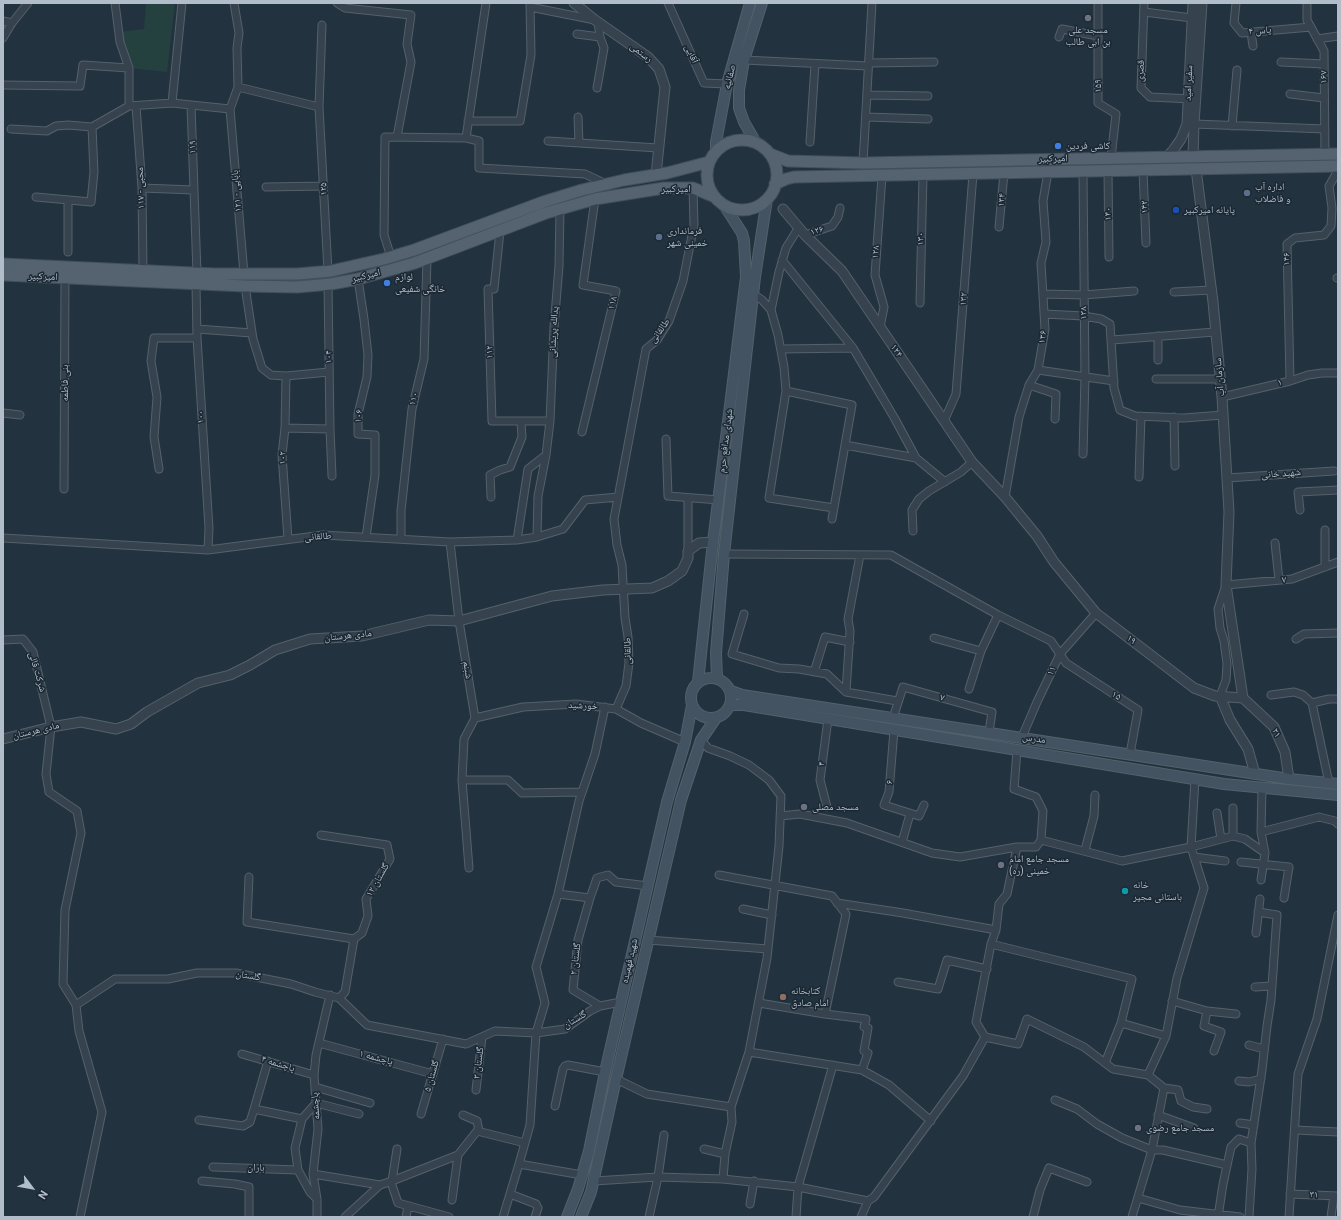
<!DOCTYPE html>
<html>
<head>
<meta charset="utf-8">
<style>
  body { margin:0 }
  #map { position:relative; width:1341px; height:1220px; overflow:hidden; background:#22323f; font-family:Roboto,sans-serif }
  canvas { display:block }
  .frame { position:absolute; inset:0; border:4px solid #b1beca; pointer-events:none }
  .north { position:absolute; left:12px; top:1168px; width:40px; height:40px; -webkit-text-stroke:3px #1b2833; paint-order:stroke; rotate:122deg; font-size:11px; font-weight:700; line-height:16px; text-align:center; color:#b1beca }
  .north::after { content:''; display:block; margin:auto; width:14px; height:18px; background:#b1beca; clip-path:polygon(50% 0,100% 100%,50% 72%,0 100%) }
</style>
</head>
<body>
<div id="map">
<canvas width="1341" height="1220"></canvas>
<div class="frame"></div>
<div class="north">N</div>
</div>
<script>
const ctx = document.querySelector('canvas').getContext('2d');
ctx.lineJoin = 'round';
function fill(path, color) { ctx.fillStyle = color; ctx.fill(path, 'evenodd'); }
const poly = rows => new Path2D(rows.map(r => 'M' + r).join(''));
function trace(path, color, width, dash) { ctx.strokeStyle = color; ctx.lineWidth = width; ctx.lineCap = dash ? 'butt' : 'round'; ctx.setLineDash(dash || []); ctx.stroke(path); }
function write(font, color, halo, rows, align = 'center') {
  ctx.font = font + ' Roboto,"Noto Naskh Arabic",sans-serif'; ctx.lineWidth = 3; ctx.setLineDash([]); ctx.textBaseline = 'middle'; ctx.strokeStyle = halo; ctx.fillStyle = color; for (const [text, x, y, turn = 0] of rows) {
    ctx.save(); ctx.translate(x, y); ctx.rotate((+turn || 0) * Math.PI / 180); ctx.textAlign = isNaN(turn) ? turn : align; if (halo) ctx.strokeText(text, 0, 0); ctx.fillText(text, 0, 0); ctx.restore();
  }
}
fill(poly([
  [146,3,175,3,167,72,129,68,119,32,144,29]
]), '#24403f');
const minor = poly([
  [115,3,120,42,129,68,129,106,172,103,230,109,238,87,237,48,239,33,234,3],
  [337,3,345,8,411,15,407,44,411,62,397,137],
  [668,3,704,83,727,84],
  [1098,3,1098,103,1116,114,1111,158],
  [1144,3,1141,88,1150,97,1192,99],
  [1236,3,1234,23,1242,33,1311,27],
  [1307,3,1307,20,1324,51,1325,155],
  [530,7,595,20],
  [1144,12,1192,18],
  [3,21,12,23],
  [1251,32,1253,46],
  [577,34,600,37,598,22],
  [1059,37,1062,29,1098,36],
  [3,38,12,23,28,3],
  [1317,39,1338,36],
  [744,60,868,66],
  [1281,62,1324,64],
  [869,63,934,62],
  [3,85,80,86,83,65,129,68],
  [238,87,319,107,328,271],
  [597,88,604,48,600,37],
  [1290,94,1324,98],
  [867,95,928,96],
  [172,103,182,3],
  [136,106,142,188,143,270],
  [319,107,322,25],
  [230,109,244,274],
  [578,117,579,143],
  [866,117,928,119],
  [468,121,520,121,531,55,530,3],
  [1194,124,1325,129],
  [1232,126,1237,70],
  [11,129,47,131,56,126,68,125,92,127,129,106],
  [466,138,479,141,479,168,585,174,606,184],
  [548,141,658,148],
  [810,142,815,64],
  [863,163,872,3],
  [1143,170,1146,243],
  [1108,171,1109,257],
  [266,187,323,186],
  [142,188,194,190,191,105],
  [194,190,197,273],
  [36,197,91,202,94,172,92,127],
  [68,200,68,252],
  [999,227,1004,173],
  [500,231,494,289,488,289,492,421,550,421],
  [805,235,832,226,838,217,840,208],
  [391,257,384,235,385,137,466,138,486,3],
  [782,260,853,348,895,419,916,458,945,482],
  [1337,278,1338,278],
  [358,279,364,319,368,355,367,377,358,414,358,434,375,435,375,475,366,537],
  [196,284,197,338,209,528,208,550],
  [328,284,330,429],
  [245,286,253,339,262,368,271,375,286,376,285,428,282,455,288,539],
  [1174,292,1211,290],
  [753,294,762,300,771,310,778,335,784,367,786,391,769,498,834,508],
  [1044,294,1084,295,1134,291],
  [920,303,923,175],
  [771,310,779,272,786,248,799,227],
  [1044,314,1084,316,1101,319,1110,324,1114,388,1120,410,1135,416,1184,418,1223,415],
  [880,327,884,307,875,275,882,176],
  [197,329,252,333],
  [1112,340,1215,332],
  [781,349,853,348],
  [1158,360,1158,336],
  [1038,370,1114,381],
  [286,376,329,372],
  [1156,379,1220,379],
  [1290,381,1287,244,1295,238,1324,235,1331,226,1332,208,1329,186,1336,174,1338,173],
  [1029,385,1056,394,1055,419],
  [786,391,852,405,832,519],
  [1222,397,1290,381,1308,375,1322,373,1338,373],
  [3,413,20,415],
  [1174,417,1175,466],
  [944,421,956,394,973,174],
  [285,428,330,429,332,476],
  [582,432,616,291,583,285,595,199],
  [666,439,668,496,719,500],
  [845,445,916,458],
  [1083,454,1085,377,1083,172],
  [159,469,154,437,157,397,151,361,154,338,197,338],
  [1139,477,1141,416],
  [1227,478,1334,471],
  [64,489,65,278],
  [491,497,490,475,500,470,510,467,522,437,521,422],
  [1005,497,1019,417,1029,385,1038,370,1045,329,1041,263,1046,242,1043,201,1048,172],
  [1300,510,1298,492,1338,490],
  [913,531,912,510,919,499,929,491,961,472,972,462],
  [537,537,538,496,546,455,550,421,554,327,559,266,560,208],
  [3,538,208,550,323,535,450,542,517,540,537,537,563,529,585,500,618,497],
  [401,539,401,511,412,409,424,359,427,259],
  [517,540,528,469,546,455],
  [450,542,459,621,475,718],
  [1275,543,1279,580],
  [688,551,688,498],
  [724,554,891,555,998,615,1051,641,1066,663,1138,710,1130,754],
  [1325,567,1325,530],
  [744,614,732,654,779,668,799,669,827,674,846,692,897,701],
  [934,638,981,651],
  [1296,639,1304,634,1338,633],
  [3,640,23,639,33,652,51,727,46,774,49,792,77,811,81,833,65,910,63,984,76,1005],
  [814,672,825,637,850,642],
  [969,689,981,651,998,615],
  [846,692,850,631,848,619,860,555],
  [1271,695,1294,692,1303,695,1312,703,1329,783],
  [1220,696,1226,680,1227,664,1224,641,1220,628,1218,609,1226,585,1292,579,1338,562],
  [1312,703,1329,699,1338,699],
  [616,709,626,686,629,663,628,637,625,618,622,565,617,545,614,519,646,349,657,340,669,321,683,281,694,225,693,188],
  [475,718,523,707,576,704,616,709,641,723,685,742],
  [893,718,903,687,992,712,989,732],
  [894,730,889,792,884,805,919,816,924,805],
  [1022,737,1037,702,1060,654,1096,613],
  [701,740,708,748,730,756,749,765,769,780,781,796,779,846,767,958,749,1052,731,1107,732,1122,725,1154,723,1179],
  [1017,750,1014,789,1036,797,1043,811,1041,840],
  [462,780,508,780,522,793,582,792],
  [827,807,820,780,828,719],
  [1217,813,1221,839],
  [780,816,800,814,847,823,932,853,960,857,1017,847,1036,847,1041,840],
  [1261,832,1319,817,1335,821,1338,824],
  [321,835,387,845,390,859,366,899,368,916,362,933,354,939,345,992,339,998],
  [1233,836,1233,808],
  [1041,840,1122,861,1191,847,1233,836,1245,839,1265,853],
  [902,842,910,814],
  [1085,850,1094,816,1095,795],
  [1194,857,1225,861],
  [1241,862,1289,867,1284,898],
  [469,868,462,780,464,739,475,718],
  [719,875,832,896,846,914,825,1014,759,1003],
  [249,877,247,922,354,939],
  [1261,880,1265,853,1261,832,1262,787],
  [558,894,590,898,597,878,608,875,616,882,648,886],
  [590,898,578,940,573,990,600,1006],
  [837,903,903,913,996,930],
  [743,909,772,915],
  [1256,933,1260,899],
  [648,940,768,949],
  [991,944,1132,979,1121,1023,1166,1036],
  [898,982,938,989,947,960,987,969],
  [1255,987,1272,986],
  [1172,1001,1207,1011,1204,1026,1221,1032,1214,1051],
  [1207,1011,1236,1014],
  [825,1014,866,1019,864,1027,868,1028,864,1051,868,1053,862,1070],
  [985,1037,1018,1044,1027,1019,1084,1047,1113,1069,1148,1075],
  [319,1043,433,1074],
  [1249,1045,1264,1049],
  [749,1052,862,1070,889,1085,931,1121],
  [242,1054,314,1075],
  [268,1061,254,1109,302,1119],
  [1105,1063,1121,1023],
  [616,1079,647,1094,731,1107],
  [1239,1081,1249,1082,1261,1079],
  [315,1087,370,1103],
  [1164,1088,1178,1090,1181,1101,1193,1107,1207,1109],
  [476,1090,482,1037],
  [1055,1100,1077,1109,1097,1124,1122,1138,1152,1150,1163,1150,1227,1165],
  [555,1106,563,1069,565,1066,568,1065,605,1072],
  [421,1114,443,1039],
  [463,1115,477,1121,479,1131],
  [1158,1115,1194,1128],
  [199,1120,243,1126,250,1122,254,1109],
  [1240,1123,1254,1125],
  [1295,1130,1338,1132],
  [704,1149,725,1154],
  [213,1167,298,1170],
  [313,1174,380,1185],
  [582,1175,519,1164,530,1125,536,1033,545,1003,536,967,558,894,579,801,595,754,605,707],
  [202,1181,235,1184,249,1187,249,1217],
  [392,1181,397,1149],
  [594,1181,658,1177,723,1179,798,1187,868,1201,874,1197,963,1076,985,1037,976,1022,991,944,996,930,999,904,1007,894,1017,847],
  [391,1182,398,1203,449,1217],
  [510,1194,536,1204,538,1208,535,1217],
  [1290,1194,1338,1196],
  [1138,1198,1180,1210,1240,1217],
  [317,1199,310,1192,298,1170,295,1148,302,1119,316,1103,359,1114],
  [452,1200,458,1155],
  [750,1204,754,1181],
  [80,1217,102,1112,79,1031,76,1005,115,979,168,979,197,973,236,973,291,984,315,992,339,998,367,1025,466,1044,495,1031,536,1033,565,1029,590,1011,600,1006,621,1002],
  [317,1217,317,1199,313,1174,318,1129,314,1075,316,1055,330,995],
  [345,1217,380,1185,392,1181,458,1155,477,1131,525,1143],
  [406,1217,408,1206],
  [503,1217,519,1164],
  [649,1217,658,1177,664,1135],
  [796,1217,798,1187,833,1065],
  [861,1217,868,1201],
  [1033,1217,1040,1190,1049,1168,1087,1182],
  [1132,1217,1152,1150,1164,1088,1148,1075,1166,1036,1177,978,1204,888,1191,847,1195,779],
  [1218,1217,1223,1184,1231,1147,1239,1139,1251,1143],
  [1249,1217,1252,1169,1251,1143,1262,1070,1267,1026,1271,1000,1277,915,1258,912],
  [1289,1217,1298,1074,1317,1019,1338,915],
  [1331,1217,1334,1196]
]);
const tertiary = poly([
  [574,3,595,20,648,57,659,69,665,87,656,175],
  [1167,157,1174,149,1181,139,1187,124,1193,3],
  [1193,157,1194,124,1202,3],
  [1196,169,1213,302,1222,397,1229,512,1226,585,1243,698],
  [783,209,805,235,842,271,972,462,1005,497,1037,536,1054,562,1096,613,1194,688,1215,696,1243,698],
  [1220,696,1230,720,1248,749,1255,774],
  [1243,698,1274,727,1285,752,1289,779],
  [3,739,51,727,81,722,116,729,131,724,147,712,198,683,230,675,250,665,275,650,310,639,362,636,429,620,459,621,552,596,603,590,652,588,668,581,682,571,688,558,688,551,699,543,713,542]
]);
const secondary = poly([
  [756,143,744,122,739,108,739,90,744,60,762,3],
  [716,152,716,142,727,84,750,3],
  '691 698a20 20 0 1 1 40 0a20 20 0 1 1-40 0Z',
  [717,678,716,653,724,554,755,277,767,199],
  [698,682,713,542,746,277,744,241,742,233,724,205],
  [731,691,742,695,781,701,1289,779,1338,784],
  [731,705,744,705,1224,784,1338,795],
  [567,1217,578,1189,589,1151,605,1072,621,1002,667,802,685,742,692,705],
  [581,1217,591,1192,616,1079,681,800,701,740,716,718]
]);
const primary = poly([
  '707 175a35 35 0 1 1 70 0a35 35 0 1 1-70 0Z',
  [770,154,788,161,863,163,1338,154],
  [775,184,786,179,794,177,1338,166],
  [3,264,214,274,298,274,331,271,384,259,414,250,543,202,582,190,624,180,667,173,709,162],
  [3,275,245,286,297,287,331,284,358,279,415,263,546,213,595,199,664,188,693,188,715,197]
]);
trace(minor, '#54616c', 9);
trace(tertiary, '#54616c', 11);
trace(secondary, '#54616c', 12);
trace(primary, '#424f5a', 13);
trace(minor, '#36434f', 7);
trace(tertiary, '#36434f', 9);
trace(secondary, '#435362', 10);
trace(primary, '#54636f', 11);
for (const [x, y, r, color] of [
  [1088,18,4,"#6b7280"],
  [1058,146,4,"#3f7fe0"],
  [1247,193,4,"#5c6f8a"],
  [1176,210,4,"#1a4fb4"],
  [659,237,4,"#5c6f8a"],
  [387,283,4,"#3f7fe0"],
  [804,807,4,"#6b7280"],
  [1001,865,4,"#6b7280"],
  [1125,891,4,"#0f9aa8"],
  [783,997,4,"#8d6e63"],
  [1138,1128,4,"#6b7280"]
]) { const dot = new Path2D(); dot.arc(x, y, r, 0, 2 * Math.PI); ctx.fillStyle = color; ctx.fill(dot); trace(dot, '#1b2833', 1.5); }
write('10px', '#b1beca', '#1b2833', [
  ["مسجد علی",1088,30,"center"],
  ["بن ابی طالب",1088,42,"center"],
  ["کاشی فردین",1066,146],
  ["اداره آب",1255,187],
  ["و فاضلاب",1255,199],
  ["پایانه امیرکبیر",1184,210],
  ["فرمانداری",667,231],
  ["خمینی شهر",667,243],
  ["لوازم",395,277],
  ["خانگی شفیعی",395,289],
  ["مسجد مصلی",812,807],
  ["مسجد جامع امام",1009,859],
  ["خمینی (ره)",1009,871],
  ["خانه",1133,885],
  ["باستانی مجیر",1133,897],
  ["کتابخانه",791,991],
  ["امام صادق",791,1003],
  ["مسجد جامع رضوی",1146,1128]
], 'left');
write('10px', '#b1beca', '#1b2833', [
  ["یاس ۴",1260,31,-5],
  ["رستمی",641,53,38],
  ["آقایی",691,54,66],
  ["قصری",1141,71,-88],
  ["صفائیه",730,77,-76],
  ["۱۶۷",1324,77,-91],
  ["سفیر امید",1189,83,-87],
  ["۱۵۹",1098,86,-90],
  ["۱۱۹",193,147,-92],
  ["امیرکبیر",1053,159,-1],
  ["محبی - ۱۱۷",141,188,-92],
  ["۱۲۵",324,189,-93],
  ["امیرکبیر",676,189],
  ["بابایی - ۱۲۱",237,191,-95],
  ["۱۳۴",1002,200,-85],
  ["۱۴۲",1145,207,-93],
  ["۱۴۰",1108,214,-90],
  ["۱۲۶",817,231,-19],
  ["۱۳۰",921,239,-89],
  ["۱۲۸",876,252,-86],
  ["۱۴۶",1287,259,-91],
  ["امیرکبیر",366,276,-14],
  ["امیرکبیر",43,277,2],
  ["۱۳۲",964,299,-86],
  ["۱۱۸",613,303,-75],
  ["۱۳۸",1084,313,-91],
  ["طالقانی",660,331,-54],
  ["یدالله پریشانی",554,332,-87],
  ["۱۳۶",1043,337,-82],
  ["۱۲۴",896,351,56],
  ["۱۱۲",490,352,-92],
  ["۱۰۴",329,357,-91],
  ["سازمان آب",1220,377,-95],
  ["بنی فاطمه",65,383,-90],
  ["۱",1280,383,-13],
  ["۱۱۰",414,399,-78],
  ["۱۰۶",359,416,-84],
  ["۱۰۰",201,417,-93],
  ["شهدای مدافع حرم",726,441,-83],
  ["۱۰۲",283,458,-89],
  ["شهید خانی",1281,474,-4],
  ["طالقانی",318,537,-4],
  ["۷",1284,580,-4],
  ["مادی هرستان",348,636,-6],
  ["۱۹",1131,640,37],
  ["طالقانی",628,651,-91],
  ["شبنم",467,670,81],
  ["۱۱",1052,671,-64],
  ["شرکت قالی",37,672,74],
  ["۱۵",1116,696,33],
  ["۷",942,698,16],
  ["خورشید",583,706,3],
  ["مادی هرستان",36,731,-13],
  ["۲۱",1276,733,62],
  ["مدرس",1034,739,9],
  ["۴",822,764,-83],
  ["۶",890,782,-86],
  ["گلستان ۱۲",378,880,-60],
  ["گلستان ۲",576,959,-83],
  ["شهید فهمیده",630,961,-77],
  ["گلستان",248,976,9],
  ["گلستان",575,1020,-31],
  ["پاچشمه ۱",376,1058,15],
  ["گلستان ۳",479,1063,-83],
  ["پاچشمه ۴",278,1064,17],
  ["گلستان ۵",432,1076,-74],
  ["پاچشمه",316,1106,-94],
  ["باران",256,1168,2],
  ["۳۱",1314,1195,3]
]);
</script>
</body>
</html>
